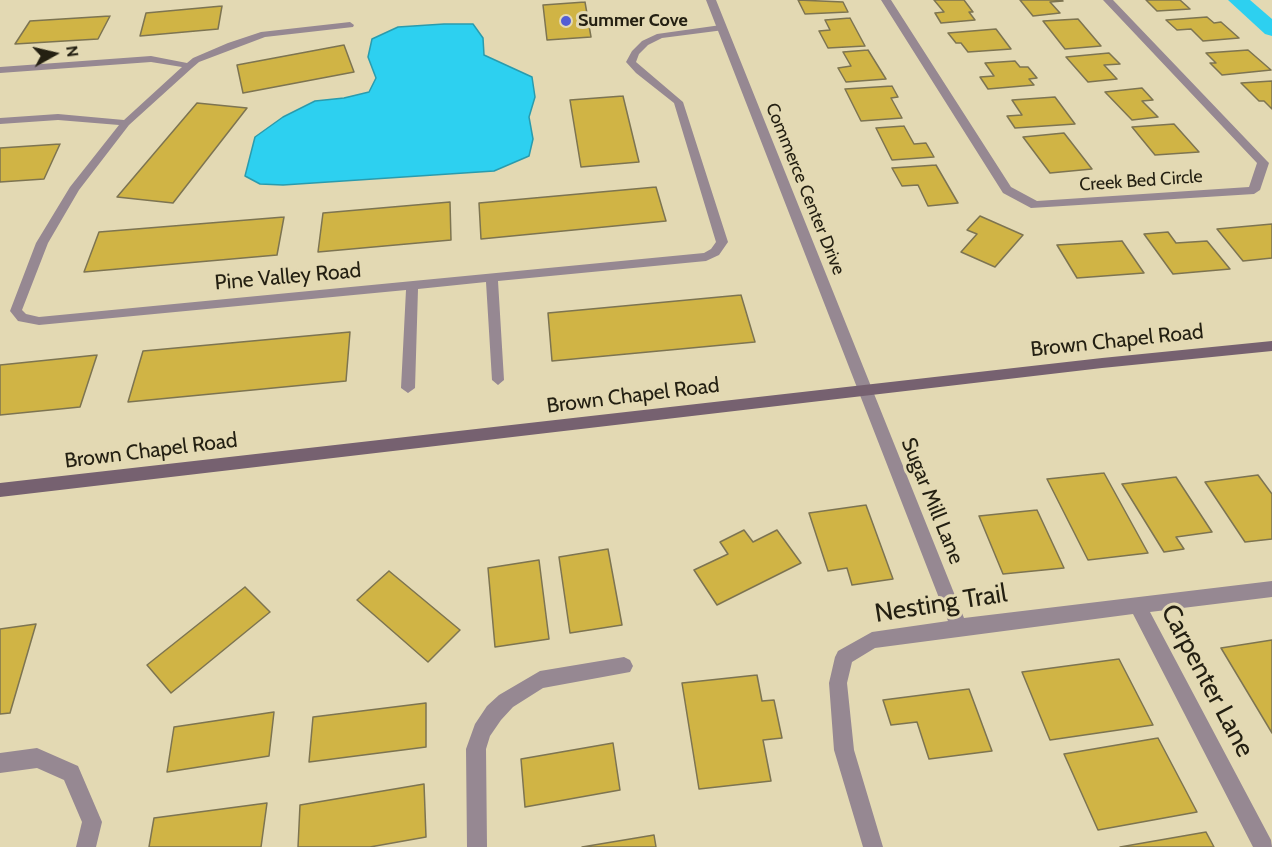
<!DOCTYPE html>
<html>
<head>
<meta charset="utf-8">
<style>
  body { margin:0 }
  #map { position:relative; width:1272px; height:847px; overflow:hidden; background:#e3d9b3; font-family:Cabin,sans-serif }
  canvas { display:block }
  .north { position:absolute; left:24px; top:24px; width:60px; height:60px; -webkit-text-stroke:4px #e3d9b3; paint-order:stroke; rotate:82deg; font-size:16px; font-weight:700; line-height:24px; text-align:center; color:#242012 }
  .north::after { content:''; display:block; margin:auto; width:21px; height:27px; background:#242012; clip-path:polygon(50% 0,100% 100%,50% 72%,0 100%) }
</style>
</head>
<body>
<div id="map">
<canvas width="1272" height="847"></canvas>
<div class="north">N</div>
</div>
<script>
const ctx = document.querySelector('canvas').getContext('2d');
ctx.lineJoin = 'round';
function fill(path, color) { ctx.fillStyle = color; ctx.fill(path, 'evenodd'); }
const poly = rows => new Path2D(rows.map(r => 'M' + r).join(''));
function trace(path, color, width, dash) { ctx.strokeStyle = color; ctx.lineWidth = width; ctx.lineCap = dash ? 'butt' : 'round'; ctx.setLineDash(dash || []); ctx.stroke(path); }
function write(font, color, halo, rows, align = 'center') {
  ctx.font = font + ' Cabin,sans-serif'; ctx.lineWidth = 6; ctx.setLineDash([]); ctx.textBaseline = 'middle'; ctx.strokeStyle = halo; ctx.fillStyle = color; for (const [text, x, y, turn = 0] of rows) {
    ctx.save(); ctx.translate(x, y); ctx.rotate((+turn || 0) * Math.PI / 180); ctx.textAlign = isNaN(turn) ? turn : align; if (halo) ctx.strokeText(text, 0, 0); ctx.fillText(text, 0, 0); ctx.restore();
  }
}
const water = poly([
  [444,24,473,24,483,38,484,55,532,77,535,97,529,117,533,139,529,156,494,171,283,185,260,184,245,176,255,137,283,117,315,101,344,98,369,92,376,78,368,57,372,39,398,27,444,24]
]);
fill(water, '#2dd0f0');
trace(water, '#2a9bad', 1.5);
fill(poly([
  [1228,0,1250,0,1272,19,1272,36,1265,34,1228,0]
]), '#2dd0f0');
const building = poly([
  [798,0,843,2,848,12,805,14,798,0],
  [934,0,964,0,973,12,969,12,975,20,941,23,935,13,944,12,934,0],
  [1020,0,1062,0,1063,1,1050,2,1060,13,1033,16,1020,0],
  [1146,0,1180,0,1190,9,1157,11,1146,0],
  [585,2,591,37,547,40,543,5,585,2],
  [222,6,218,29,140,36,146,13,222,6],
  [110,16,98,39,15,44,30,21,110,16],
  [1207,17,1214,23,1221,22,1239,38,1203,41,1191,29,1177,30,1166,20,1207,17],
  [850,18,865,46,828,48,819,31,830,30,825,20,850,18],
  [1078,19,1101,46,1065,49,1043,21,1078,19],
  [996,29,1011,49,968,52,961,43,956,43,948,33,996,29],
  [344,45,354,72,243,93,237,65,344,45],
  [868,50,886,79,846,82,838,68,851,66,843,52,868,50],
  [1248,50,1271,70,1222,75,1210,63,1216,63,1206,53,1248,50],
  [1109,53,1120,64,1104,65,1117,79,1088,82,1066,57,1109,53],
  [1015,61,1020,67,1028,67,1037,78,1029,79,1034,85,988,89,980,77,994,76,985,63,1015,61],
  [1272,81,1272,109,1264,101,1259,101,1241,83,1272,81],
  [892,86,898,97,891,98,902,118,861,121,845,89,892,86],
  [1142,88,1153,100,1142,101,1158,117,1132,120,1105,92,1142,88],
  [623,96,639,162,581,167,570,100,623,96],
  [1055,97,1075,124,1015,128,1007,116,1022,115,1012,100,1055,97],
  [197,103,247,108,173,203,117,197,197,103],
  [1174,124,1199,152,1155,155,1132,127,1174,124],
  [904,126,914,144,926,143,934,157,892,160,876,128,904,126],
  [1064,133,1092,169,1050,173,1023,137,1064,133],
  [60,144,44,179,0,182,0,148,60,144],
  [936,165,958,203,928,206,918,185,902,186,892,168,936,165],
  [656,187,666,221,481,239,479,203,656,187],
  [450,202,451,240,318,252,323,213,450,202],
  [980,216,1023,235,995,267,961,252,977,234,967,230,980,216],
  [284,217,277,255,84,272,99,232,284,217],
  [1272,224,1272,258,1243,261,1217,229,1272,224],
  [1168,232,1176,243,1207,241,1230,269,1173,274,1144,234,1168,232],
  [1122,241,1144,273,1077,278,1057,245,1122,241],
  [741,295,755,342,552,361,548,313,741,295],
  [350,332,346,381,128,402,143,351,350,332],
  [97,355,80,407,0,415,0,365,97,355],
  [1104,473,1148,553,1088,560,1047,479,1104,473],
  [1258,475,1272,494,1272,539,1245,542,1205,482,1258,475],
  [1176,477,1212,532,1176,537,1184,549,1164,552,1122,484,1176,477],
  [866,505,893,579,852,585,847,568,828,571,809,513,866,505],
  [1037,510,1064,568,1003,574,979,516,1037,510],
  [744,530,753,542,777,530,801,563,717,605,694,570,728,554,720,542,744,530],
  [608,549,622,625,570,633,559,557,608,549],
  [539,560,549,639,495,647,488,568,539,560],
  [389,571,460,630,428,662,357,600,389,571],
  [245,587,270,612,171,693,147,665,245,587],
  [36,624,10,713,0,714,0,629,36,624],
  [1272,640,1272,733,1221,648,1272,640],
  [1119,659,1153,725,1050,740,1022,672,1119,659],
  [757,675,762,701,774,700,782,738,763,740,771,781,699,789,682,683,757,675],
  [969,689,992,751,929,759,917,722,891,725,883,700,969,689],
  [426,703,426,747,309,762,313,717,426,703],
  [274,712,269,756,167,772,174,727,274,712],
  [1158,738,1197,812,1098,830,1064,754,1158,738],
  [613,743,620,790,525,807,521,759,613,743],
  [424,784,426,837,370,847,298,847,300,805,424,784],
  [267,803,261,847,149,847,154,818,267,803],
  [1206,832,1214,847,1120,847,1206,832],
  [654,835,656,847,582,847,654,835]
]);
fill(building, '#d0b445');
trace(building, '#7d7451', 1.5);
fill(poly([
  [350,22,354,25,353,27,265,37,199,62,192,68,129,125,79,190,48,243,22,310,26,314,39,317,704,253,711,249,716,242,674,103,636,73,626,62,632,51,642,41,657,34,721,25,725,28,724,30,662,38,648,45,639,54,636,62,683,102,728,242,719,255,706,261,498,281,504,380,498,385,492,380,486,282,418,289,415,388,408,393,401,388,406,290,39,325,18,321,10,311,36,243,70,187,119,125,58,120,0,124,0,118,58,114,124,120,182,67,151,62,0,73,0,67,151,56,187,63,193,58,228,43,261,32,350,22]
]), '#968892');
fill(poly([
  [706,0,716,0,964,618,1272,581,1272,597,1150,612,1271,840,1272,847,1253,847,1133,614,875,648,852,662,847,683,854,750,883,847,863,847,834,750,829,683,835,657,838,651,872,632,948,621,706,0],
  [881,0,891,0,1011,187,1037,201,1249,187,1257,163,1103,0,1113,0,1267,161,1269,163,1260,190,1254,194,1031,208,1003,193,881,0],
  [624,657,630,660,633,666,630,672,543,688,513,707,501,720,490,736,486,749,487,847,467,847,466,749,475,724,487,706,499,695,540,671,624,657],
  [37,748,78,766,102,822,96,847,76,847,82,822,64,780,37,768,0,773,0,753,37,748]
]), '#968892');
fill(poly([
  [1272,341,1272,351,1102,368,0,497,0,483,1102,358,1272,341]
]), '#766170');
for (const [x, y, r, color] of [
  [566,21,6,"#535dd4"]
]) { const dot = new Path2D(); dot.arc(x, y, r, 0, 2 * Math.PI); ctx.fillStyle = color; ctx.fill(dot); trace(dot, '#e3d9b3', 2); }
write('bold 18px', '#242012', '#e3d9b3', [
  ["Summer Cove",578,21]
], 'left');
write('18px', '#242012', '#e3d9b3', [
  ["Creek Bed Circle",1141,181,-4],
  ["Commerce Center Drive",805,189,68]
]);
write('21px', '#242012', '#e3d9b3', [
  ["Pine Valley Road",288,277,-5],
  ["Brown Chapel Road",1117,341,-6],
  ["Brown Chapel Road",633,396,-7],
  ["Brown Chapel Road",151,451,-7],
  ["Sugar Mill Lane",932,501,68]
]);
write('26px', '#242012', '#e3d9b3', [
  ["Nesting Trail",941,604,-9],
  ["Carpenter Lane",1207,681,62]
]);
</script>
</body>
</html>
